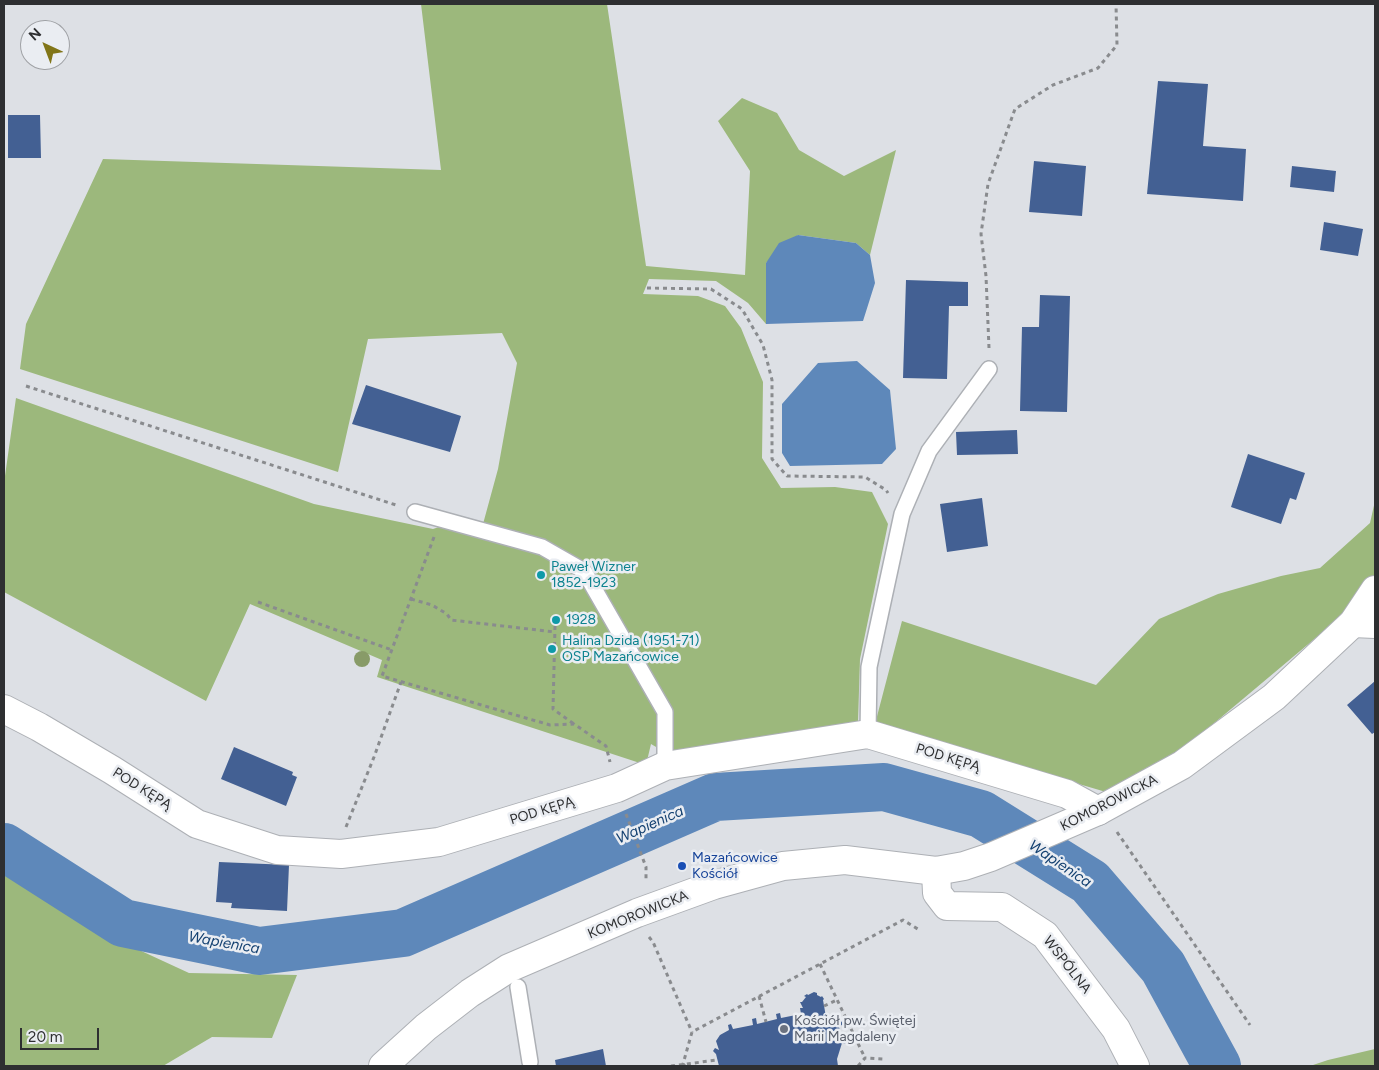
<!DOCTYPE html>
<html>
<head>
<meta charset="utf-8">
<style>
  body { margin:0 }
  #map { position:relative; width:1379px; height:1070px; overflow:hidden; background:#dde0e5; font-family:Figtree,sans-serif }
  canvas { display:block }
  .frame { position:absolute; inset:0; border:5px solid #2e2f31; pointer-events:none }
  .north { position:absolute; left:20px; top:20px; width:50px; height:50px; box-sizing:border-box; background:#eaedf2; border:1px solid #9fa1a5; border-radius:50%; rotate:317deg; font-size:14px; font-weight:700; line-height:20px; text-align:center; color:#2e2f31 }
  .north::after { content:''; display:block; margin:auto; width:18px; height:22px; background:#817518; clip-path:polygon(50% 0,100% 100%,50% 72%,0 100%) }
  .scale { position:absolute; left:20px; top:1028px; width:79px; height:22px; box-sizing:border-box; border:2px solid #2e2f31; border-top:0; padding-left:6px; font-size:15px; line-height:18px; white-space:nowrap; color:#2e2f31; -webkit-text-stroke:4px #eaedf2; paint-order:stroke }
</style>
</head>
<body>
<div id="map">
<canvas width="1379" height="1070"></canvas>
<div class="frame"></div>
<div class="north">N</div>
<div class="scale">20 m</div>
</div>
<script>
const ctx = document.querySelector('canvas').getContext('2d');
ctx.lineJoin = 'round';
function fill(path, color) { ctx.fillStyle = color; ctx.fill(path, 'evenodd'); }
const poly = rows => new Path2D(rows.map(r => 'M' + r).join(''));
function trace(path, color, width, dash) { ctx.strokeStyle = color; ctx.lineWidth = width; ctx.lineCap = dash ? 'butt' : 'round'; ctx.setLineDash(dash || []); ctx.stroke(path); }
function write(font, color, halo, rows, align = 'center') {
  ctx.font = font + ' Figtree,sans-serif'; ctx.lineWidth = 5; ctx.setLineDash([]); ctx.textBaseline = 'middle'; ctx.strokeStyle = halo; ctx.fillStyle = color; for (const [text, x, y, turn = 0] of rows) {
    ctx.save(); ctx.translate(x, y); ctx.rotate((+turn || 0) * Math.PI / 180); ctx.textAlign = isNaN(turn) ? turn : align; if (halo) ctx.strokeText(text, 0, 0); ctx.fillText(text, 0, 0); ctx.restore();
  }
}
fill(poly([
  [421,4,607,4,646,266,745,275,750,171,718,121,742,98,777,113,799,150,844,176,896,150,870,255,856,243,798,235,766,263,766,324,748,303,716,281,649,279,643,294,698,296,725,306,741,328,763,382,762,458,781,488,835,487,872,492,888,524,860,659,858,722,668,754,651,744,646,765,377,677,382,660,250,604,206,701,4,592,4,483,16,398,314,504,433,529,445,525,480,535,498,469,517,363,502,333,368,339,338,472,20,369,26,324,103,159,441,170],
  [1375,501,1375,576,1337,620,1175,756,1106,792,875,724,902,621,1096,685,1159,619,1218,594,1281,576,1320,568,1370,523],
  [4,864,98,931,189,973,297,975,272,1038,212,1037,163,1066,4,1066],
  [1375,1049,1375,1066,1310,1066,1328,1060]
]), '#9cb87c');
fill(poly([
  [798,235,856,243,870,255,875,283,863,321,766,324,766,263,779,243],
  [857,361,890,390,896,449,882,464,790,466,782,453,782,404,818,363]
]), '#5e88ba');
trace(poly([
  [4,847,123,923,259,951,403,933,715,797,884,787,981,814,1090,882,1163,967,1217,1066]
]), '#5e88ba', 48);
fill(poly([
  [1158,81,1208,84,1203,146,1246,149,1243,201,1147,194],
  [8,115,40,115,41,158,8,158],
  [1034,161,1086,166,1082,216,1029,212],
  [1292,166,1336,171,1334,192,1290,187],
  [1324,222,1363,229,1358,256,1320,250],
  [906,280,968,282,968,306,949,306,947,379,903,378],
  [1040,295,1070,296,1067,412,1020,411,1022,327,1039,327],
  [366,385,461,416,450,452,352,424],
  [1017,430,1018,454,957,455,956,432],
  [1248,454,1305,473,1296,500,1290,498,1281,524,1231,507],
  [982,498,988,546,947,552,940,504],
  [1375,681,1375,732,1372,734,1347,705],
  [234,747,293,772,292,775,297,777,286,806,221,779],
  [219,862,289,865,287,911,231,908,232,903,216,902],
  [814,992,817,993,817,995,821,997,822,996,824,999,823,1000,826,1017,837,1025,841,1021,843,1024,839,1027,842,1040,847,1041,847,1044,842,1043,837,1059,838,1066,719,1066,716,1054,713,1051,715,1048,719,1050,716,1041,720,1035,729,1030,728,1025,731,1024,733,1029,753,1025,752,1019,756,1018,757,1024,777,1019,776,1014,780,1013,781,1018,801,1014,800,1008,803,1008,800,1002,802,1002,806,997,804,996,807,994,808,995],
  [603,1049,606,1066,556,1066,555,1060]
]), '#436093');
const service = poly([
  [415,512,542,547,584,571,665,712,665,766],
  [868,734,869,667,902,514,929,451,989,369],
  [518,987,530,1062]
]);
const minor = poly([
  [1353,623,1375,624],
  [4,709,39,727,112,770,197,824,277,850,341,854,439,842,617,788,665,766,868,734,1067,794,1098,811],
  [936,871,937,893,947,906,1002,907,1045,935,1116,1029,1135,1066]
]);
const tertiary = poly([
  [383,1066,426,1027,470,993,509,968,637,913,714,885,783,866,845,860,936,871,964,866,991,857,1098,811,1182,765,1274,697,1353,623,1375,590]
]);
trace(service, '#adb0b5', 18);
trace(minor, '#adb0b5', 30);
trace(tertiary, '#adb0b5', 30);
trace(poly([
  [647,288,711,289,742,309,763,345,772,380,772,459,787,476,865,477,886,490,888,493],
  [989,348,986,276,981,234,988,184,1015,109,1053,85,1098,68,1117,45,1116,4],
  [26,386,396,505],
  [434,537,382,676,550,725,574,724,606,746,610,762],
  [411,599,432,605,447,614,451,620,555,632],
  [258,602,392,650],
  [555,626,553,709,574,724],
  [626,814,646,867,646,881],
  [346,827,374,757,401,682],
  [1117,832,1250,1025],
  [649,937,653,942,692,1032],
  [820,964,865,1058],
  [759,996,766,1022],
  [824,1006,837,1000],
  [671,1066,717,1060],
  [685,1066,683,1064,692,1032,903,920,921,931],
  [858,1066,865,1058,883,1059]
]), '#898b8e', 3, [4, 4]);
trace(service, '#fff', 15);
trace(minor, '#fff', 28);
trace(tertiary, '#fff', 28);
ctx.fillStyle = '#889b68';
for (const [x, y] of [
  [362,659]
]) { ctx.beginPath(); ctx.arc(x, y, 8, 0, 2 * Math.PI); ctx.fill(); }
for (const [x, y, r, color] of [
  [541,575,5,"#0f9aa8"],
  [556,620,5,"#0f9aa8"],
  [552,649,5,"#0f9aa8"],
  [682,866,5,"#1a4fb4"],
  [784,1029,5,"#6b7280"]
]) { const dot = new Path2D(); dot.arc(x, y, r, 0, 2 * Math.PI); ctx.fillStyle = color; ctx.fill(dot); trace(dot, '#eaedf2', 2); }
write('14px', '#0d838f', '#eaedf2', [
  ["Paweł Wizner",551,567],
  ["1852-1923",551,583],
  ["1928",566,620],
  ["Halina Dzida (1951-71)",562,641],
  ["OSP Mazańcowice",562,657]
], 'left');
write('14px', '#2e2f31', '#eaedf2', [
  ["POD KĘPĄ",948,758,17],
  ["POD KĘPĄ",142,789,32],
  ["KOMOROWICKA",1109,803,-27],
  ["POD KĘPĄ",542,811,-17],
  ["KOMOROWICKA",638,915,-22],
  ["WSPÓLNA",1067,965,52]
]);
write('14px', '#164399', '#eaedf2', [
  ["Mazańcowice",692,858],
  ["Kościół",692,874]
], 'left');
write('14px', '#5b616d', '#eaedf2', [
  ["Kościół pw. Świętej",794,1021],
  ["Marii Magdaleny",794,1037]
], 'left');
write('italic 15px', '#144171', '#eaedf2', [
  ["Wapienica",650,825,-24],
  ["Wapienica",1060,864,34],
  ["Wapienica",224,943,10]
]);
</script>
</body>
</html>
